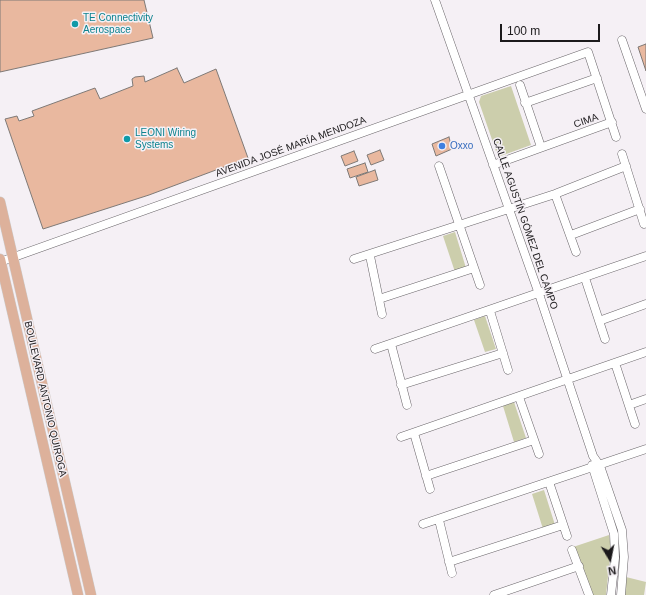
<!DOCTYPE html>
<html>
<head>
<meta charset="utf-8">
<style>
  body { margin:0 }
  #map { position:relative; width:646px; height:595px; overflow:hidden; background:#f5f0f5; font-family:Helvetica,sans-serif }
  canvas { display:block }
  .north { position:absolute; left:590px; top:539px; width:40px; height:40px; -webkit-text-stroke:3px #f5f0f5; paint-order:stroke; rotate:170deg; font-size:11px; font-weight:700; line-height:16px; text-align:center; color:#1c1a1c }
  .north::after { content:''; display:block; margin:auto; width:14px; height:18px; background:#1c1a1c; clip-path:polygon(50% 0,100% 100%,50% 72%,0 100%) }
  .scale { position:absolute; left:500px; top:24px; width:100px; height:18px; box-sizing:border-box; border:2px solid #1c1a1c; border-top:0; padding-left:5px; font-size:12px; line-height:14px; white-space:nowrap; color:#1c1a1c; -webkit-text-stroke:3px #f5f0f5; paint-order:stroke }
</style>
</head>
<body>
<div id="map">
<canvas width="646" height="595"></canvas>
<div class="north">N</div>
<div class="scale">100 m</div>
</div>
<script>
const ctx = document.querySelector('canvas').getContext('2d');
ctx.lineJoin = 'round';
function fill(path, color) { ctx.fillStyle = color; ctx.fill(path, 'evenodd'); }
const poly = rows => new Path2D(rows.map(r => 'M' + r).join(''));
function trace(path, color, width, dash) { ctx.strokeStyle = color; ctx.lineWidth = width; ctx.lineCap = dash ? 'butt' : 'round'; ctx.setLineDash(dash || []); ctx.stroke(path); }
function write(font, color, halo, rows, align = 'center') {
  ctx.font = font + ' Helvetica,sans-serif'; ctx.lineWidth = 3; ctx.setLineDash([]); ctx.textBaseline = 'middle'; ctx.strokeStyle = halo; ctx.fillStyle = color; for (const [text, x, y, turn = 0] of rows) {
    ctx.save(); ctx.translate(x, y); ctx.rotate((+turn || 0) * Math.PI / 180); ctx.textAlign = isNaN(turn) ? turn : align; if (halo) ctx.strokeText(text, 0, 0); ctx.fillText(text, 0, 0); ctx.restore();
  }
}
fill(poly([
  [511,86,531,145,498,157,479,102,481,96],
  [455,232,466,268,455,272,443,236],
  [485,316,496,349,485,352,474,320],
  [514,402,526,438,514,442,503,406],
  [544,490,555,525,543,529,532,494],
  [609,535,611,548,606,595,591,595,587,578,573,547],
  [626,577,646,582,644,595,624,595]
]), '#ccceac');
const building = poly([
  [0,0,144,0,153,38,0,72,0,0],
  [646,44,646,71,638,47,646,44],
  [177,68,184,83,216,69,248,158,149,195,43,229,5,119,17,116,19,121,34,116,32,111,95,88,100,99,133,86,132,79,135,77,144,76,145,82,177,68],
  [449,137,452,149,436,156,432,144,449,137],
  [380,150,384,160,371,165,367,155,380,150],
  [354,151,358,161,345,166,341,156,354,151],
  [365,163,368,172,350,178,347,169,365,163],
  [375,170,378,180,359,186,356,177,375,170]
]);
fill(building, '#e9b89f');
trace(building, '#7e7976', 1);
const minor = poly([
  [435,0,539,294,593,456,600,466,622,530,624,557,621,595],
  [622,40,646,109],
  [520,85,541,147],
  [525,103,597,78],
  [622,154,644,224],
  [493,165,612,122],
  [439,166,480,285],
  [555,194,576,252],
  [571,235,640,209],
  [370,256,382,314],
  [354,259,555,194,626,166],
  [0,262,588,52,616,137],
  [585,278,605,339],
  [379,299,474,268],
  [490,311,508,370],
  [599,321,646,304],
  [391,344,407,405],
  [375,349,646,256],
  [615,363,635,424],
  [401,385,503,353],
  [519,397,539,454],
  [629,405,646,399],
  [414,433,430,489],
  [401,437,646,352],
  [592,465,614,534,615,558,611,595],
  [426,476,534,440],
  [549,482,567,536],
  [439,520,452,573],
  [423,524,646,449],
  [572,550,589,595],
  [449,562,563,525],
  [494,595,579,566]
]);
const major = poly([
  [0,202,91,595],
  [0,259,78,595]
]);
trace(minor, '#6b676b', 9);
trace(major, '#cdcdcd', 11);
trace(minor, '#fff', 8);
trace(major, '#ddb19b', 10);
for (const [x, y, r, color] of [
  [75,24,4,"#0f9aa8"],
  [127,139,4,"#0f9aa8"],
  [442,146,4,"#3f7fe0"]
]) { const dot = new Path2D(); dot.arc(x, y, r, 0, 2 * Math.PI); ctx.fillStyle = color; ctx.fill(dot); trace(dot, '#f5f0f5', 1.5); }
write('10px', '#0d838f', '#f5f0f5', [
  ["TE Connectivity",83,18],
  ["Aerospace",83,30],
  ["LEONI Wiring",135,133],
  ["Systems",135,145]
], 'left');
write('10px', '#1c1a1c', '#f5f0f5', [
  ["CIMA",586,121,-19],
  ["AVENIDA JOSÉ MARÍA MENDOZA",291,147,-20],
  ["CALLE AGUSTÍN GÓMEZ DEL CAMPO",525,224,71],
  ["BOULEVARD ANTONIO QUIROGA",45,399,77]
]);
write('10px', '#366cbe', '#f5f0f5', [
  ["Oxxo",450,146]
], 'left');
</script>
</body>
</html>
